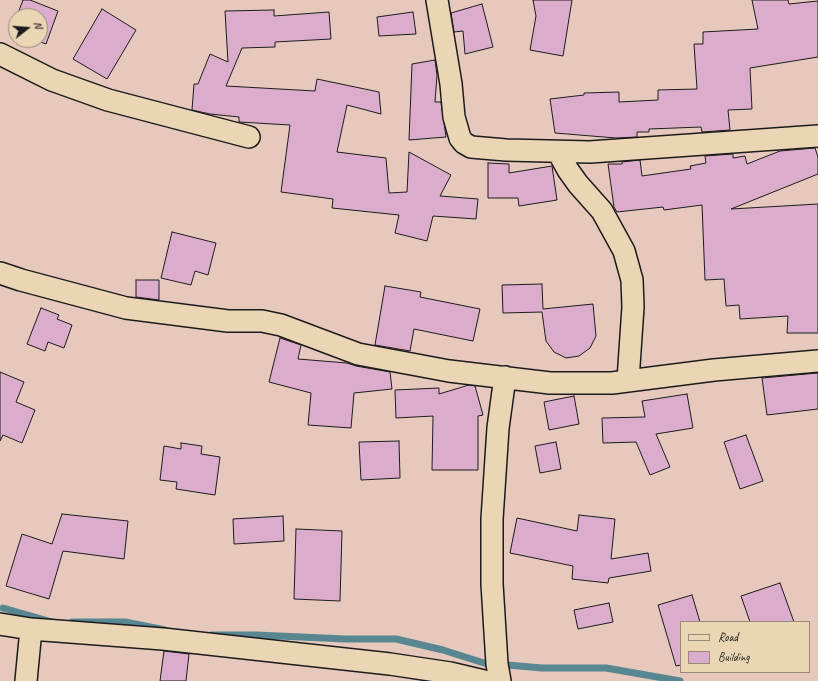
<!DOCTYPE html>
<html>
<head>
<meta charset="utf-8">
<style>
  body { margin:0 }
  #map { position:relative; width:818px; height:681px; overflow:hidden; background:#e6c9bc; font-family:Caveat,sans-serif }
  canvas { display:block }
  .legend { position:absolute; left:680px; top:621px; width:130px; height:52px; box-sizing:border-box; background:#ead5b4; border:1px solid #988b77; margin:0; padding:5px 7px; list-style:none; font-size:12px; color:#1c1c1c }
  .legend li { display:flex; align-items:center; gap:8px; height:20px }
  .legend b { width:20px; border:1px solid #988b77 }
  .north { position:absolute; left:8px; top:8px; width:40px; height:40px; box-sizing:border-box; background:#ead5b4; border:1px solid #988b77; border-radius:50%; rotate:73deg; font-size:11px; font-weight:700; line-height:16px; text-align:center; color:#1c1c1c }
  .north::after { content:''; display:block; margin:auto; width:14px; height:18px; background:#1c1c1c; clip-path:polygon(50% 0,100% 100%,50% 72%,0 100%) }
</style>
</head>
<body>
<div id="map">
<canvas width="818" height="681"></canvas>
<ul class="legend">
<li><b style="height:5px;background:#ead5b4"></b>Road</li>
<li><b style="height:11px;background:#dcaccd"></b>Building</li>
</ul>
<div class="north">N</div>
</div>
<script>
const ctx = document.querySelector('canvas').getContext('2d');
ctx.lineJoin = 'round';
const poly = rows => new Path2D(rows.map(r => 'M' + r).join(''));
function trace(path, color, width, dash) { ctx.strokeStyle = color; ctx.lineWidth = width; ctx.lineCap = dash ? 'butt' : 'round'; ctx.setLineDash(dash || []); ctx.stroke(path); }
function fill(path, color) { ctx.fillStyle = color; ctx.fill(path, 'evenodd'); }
trace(poly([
  [3,608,52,622],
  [72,622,125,622,165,630],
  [211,635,256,635,345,639,396,639,443,650,484,663,542,668,606,668,680,681]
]), '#588691', 7);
const building = poly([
  [23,0,30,0,58,11,46,44,35,40,40,40,40,16,17,16,23,0],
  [533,0,572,0,563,56,530,50,536,16,533,0],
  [752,0,788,0,789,4,818,1,818,57,750,68,752,109,728,110,730,130,702,132,701,127,649,129,649,132,637,132,637,137,616,138,555,133,550,99,584,95,584,93,619,92,619,102,658,100,658,90,697,89,694,44,703,44,703,32,758,29,752,0],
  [482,4,493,47,465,54,463,31,454,32,451,13,482,4],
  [102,9,136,30,107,79,73,59,102,9],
  [274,10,274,16,329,12,331,39,275,42,275,47,242,48,226,86,315,91,317,79,379,92,381,114,347,105,337,152,386,158,389,193,407,192,409,152,451,175,440,196,478,199,476,219,433,216,427,241,395,233,399,215,332,208,333,199,281,192,290,125,239,122,239,117,210,114,192,110,194,84,198,84,210,54,228,62,225,11,274,10],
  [413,12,416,34,379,36,377,17,413,12],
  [435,60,437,75,435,102,441,102,446,137,409,140,412,64,435,60],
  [815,148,818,157,818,174,731,209,818,204,818,333,787,333,788,316,740,319,739,305,726,306,724,279,705,280,702,205,664,210,663,207,617,212,614,207,608,164,622,164,622,162,640,160,642,176,691,169,690,166,706,163,705,156,733,154,733,158,745,156,747,164,780,151,815,148],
  [488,163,509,164,509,173,552,166,557,200,519,206,518,198,488,198,488,163],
  [172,232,216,243,208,275,195,271,191,285,161,278,172,232],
  [136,280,159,280,159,300,136,297,136,280],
  [542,284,543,309,593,304,596,336,590,348,579,356,566,358,554,352,546,341,542,312,503,313,502,285,542,284],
  [385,286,421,292,420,297,480,309,473,341,414,329,410,351,375,345,385,286],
  [41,308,59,315,57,319,72,325,64,348,48,342,45,351,27,344,41,308],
  [280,338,301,345,298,359,347,363,356,366,390,372,392,389,354,393,351,428,308,425,311,393,269,382,280,338],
  [0,372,24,382,16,402,35,410,22,443,3,435,0,441,0,372],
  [818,373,818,409,767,415,762,378,818,373],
  [469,385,475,386,483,415,478,416,478,470,432,470,433,416,396,418,395,390,439,388,439,394,469,385],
  [687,394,693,428,656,434,670,467,650,475,636,442,603,443,602,418,645,417,642,401,687,394],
  [574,396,579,424,549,430,544,402,574,396],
  [746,435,763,481,740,489,724,442,746,435],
  [399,441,400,478,361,480,359,442,399,441],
  [556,442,561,469,540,473,535,446,556,442],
  [181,443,202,446,201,454,220,457,215,495,176,489,177,482,160,480,164,446,181,449,181,443],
  [62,514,128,521,124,559,63,551,49,599,6,586,22,534,52,544,62,514],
  [579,515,615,519,611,559,648,553,651,571,609,578,608,583,572,579,573,566,510,553,517,518,577,531,579,515],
  [283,516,284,541,234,544,233,519,283,516],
  [296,529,342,531,340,601,294,599,296,529],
  [780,583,794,622,750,622,741,596,780,583],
  [692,595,700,622,681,622,681,665,676,666,658,605,692,595],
  [609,603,613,622,578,629,574,610,609,603],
  [164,651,189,654,186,681,160,681,164,651]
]);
fill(building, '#dcaccd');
trace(building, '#1c1c1c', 1);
const minor = poly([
  [437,0,451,84,454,117,460,138,464,143,471,147,506,150,590,152,818,136],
  [0,54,52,80,108,100,249,137],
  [558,152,568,170,578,184,602,211,624,251,632,280,633,307,628,380],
  [0,273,21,280,126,308,228,321,262,321,281,325,358,354,449,371,550,383,612,383,714,370,818,361],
  [0,624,31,629,163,639,390,664,450,673,484,681],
  [26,681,31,629],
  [500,681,497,664,492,584,492,519,498,428,505,377]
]);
trace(minor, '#1c1c1c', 24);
trace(minor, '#ead5b4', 21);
</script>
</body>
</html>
